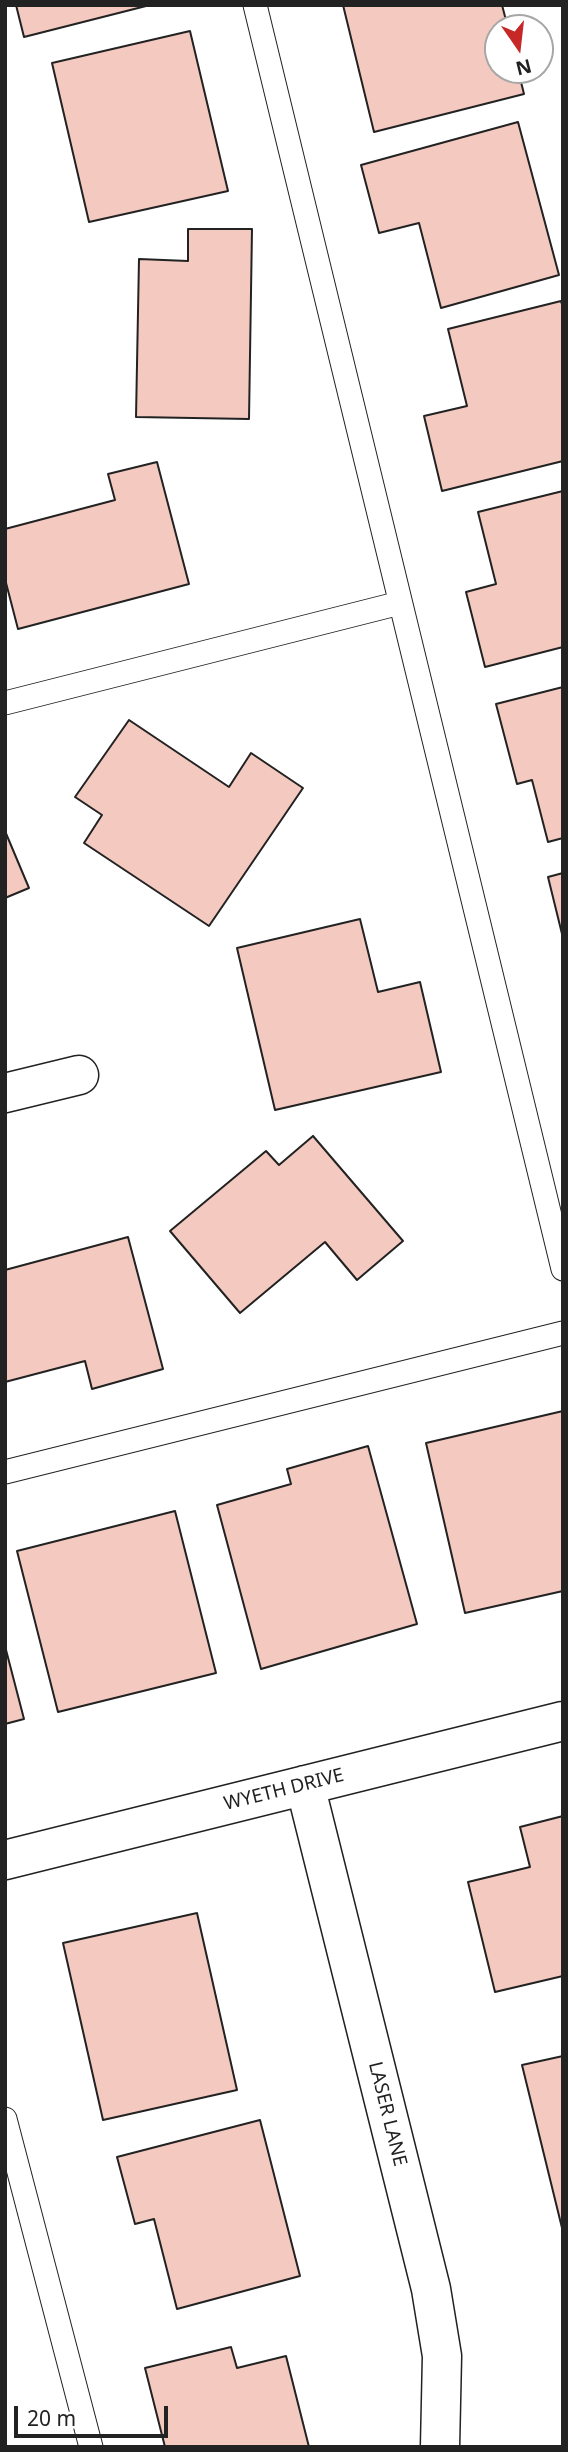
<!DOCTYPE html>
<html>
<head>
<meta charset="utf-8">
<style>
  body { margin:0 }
  #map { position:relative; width:568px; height:2452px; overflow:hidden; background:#fff; font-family:"Noto Sans",sans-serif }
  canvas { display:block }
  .frame { position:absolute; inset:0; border:7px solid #222; pointer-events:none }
  .north { position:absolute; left:484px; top:14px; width:70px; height:70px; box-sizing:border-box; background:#fff; border:2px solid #a7a7a7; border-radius:50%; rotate:166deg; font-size:19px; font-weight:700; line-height:28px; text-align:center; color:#222 }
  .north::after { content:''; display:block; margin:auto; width:24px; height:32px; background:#c62828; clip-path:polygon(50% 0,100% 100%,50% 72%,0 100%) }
  .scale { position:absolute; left:14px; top:2406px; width:154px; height:32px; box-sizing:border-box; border:4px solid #222; border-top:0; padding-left:9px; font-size:21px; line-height:24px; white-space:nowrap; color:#222; -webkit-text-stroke:5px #fff; paint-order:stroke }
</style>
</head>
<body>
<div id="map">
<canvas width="568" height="2452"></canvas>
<div class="frame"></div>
<div class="north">N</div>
<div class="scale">20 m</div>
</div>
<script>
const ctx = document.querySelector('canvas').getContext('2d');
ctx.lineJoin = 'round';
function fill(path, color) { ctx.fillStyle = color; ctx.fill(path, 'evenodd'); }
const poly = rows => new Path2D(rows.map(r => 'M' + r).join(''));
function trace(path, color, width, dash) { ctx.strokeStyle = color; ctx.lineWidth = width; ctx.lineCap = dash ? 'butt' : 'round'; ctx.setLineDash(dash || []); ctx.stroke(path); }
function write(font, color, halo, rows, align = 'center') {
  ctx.font = font + ' "Noto Sans",sans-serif'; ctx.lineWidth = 5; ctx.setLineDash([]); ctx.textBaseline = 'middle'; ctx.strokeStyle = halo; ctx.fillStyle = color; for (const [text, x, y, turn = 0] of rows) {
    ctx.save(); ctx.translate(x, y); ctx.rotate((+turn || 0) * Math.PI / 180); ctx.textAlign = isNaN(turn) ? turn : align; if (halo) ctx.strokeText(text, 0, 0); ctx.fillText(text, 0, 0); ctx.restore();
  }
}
const building = poly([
  [16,5,150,5,24,37,16,5],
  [343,5,502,5,508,28,498,28,498,70,518,70,524,94,374,132,343,5],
  [190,31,228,191,89,222,52,63,190,31],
  [518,122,559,275,441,308,419,223,379,233,361,165,518,122],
  [188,229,252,229,249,419,136,417,139,259,188,261,188,229],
  [561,301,563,308,563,461,442,491,424,416,467,406,448,329,561,301],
  [157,462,189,584,18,629,5,579,5,529,115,500,108,474,157,462],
  [563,491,563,647,485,667,466,592,496,584,478,512,563,491],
  [563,687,563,838,548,842,532,780,517,784,496,704,563,687],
  [129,720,229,787,251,753,303,788,209,926,84,843,102,815,75,797,129,720],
  [5,831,29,888,5,898,5,831],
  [563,873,563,938,548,877,563,873],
  [360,919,378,992,420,982,441,1072,275,1110,237,948,360,919],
  [313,1136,403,1241,357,1280,325,1242,240,1313,170,1231,266,1151,279,1165,313,1136],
  [128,1237,163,1369,92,1389,85,1361,5,1382,5,1270,128,1237],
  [563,1411,563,1591,465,1613,426,1443,563,1411],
  [368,1446,417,1624,261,1669,217,1505,291,1484,287,1469,368,1446],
  [175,1511,216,1673,58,1712,17,1551,175,1511],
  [5,1646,24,1719,5,1724,5,1646],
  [563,1816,563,1976,495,1992,468,1882,530,1867,520,1827,563,1816],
  [197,1913,237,2090,103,2120,63,1943,197,1913],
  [563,2056,563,2232,522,2065,563,2056],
  [260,2120,300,2276,177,2309,154,2219,135,2224,117,2157,260,2120],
  [231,2347,237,2368,286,2356,309,2447,165,2447,145,2368,231,2347]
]);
fill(building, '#f3c9c0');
trace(building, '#222', 2);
const service = poly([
  [255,5,563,1269],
  [5,703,400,603],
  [5,1472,563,1333],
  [5,2119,91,2447]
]);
const minor = poly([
  [5,1093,79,1075],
  [305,1785,431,2289,442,2356,440,2447],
  [5,1860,563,1721]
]);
trace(service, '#222', 25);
trace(minor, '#222', 41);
trace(service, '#fff', 23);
trace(minor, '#fff', 38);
write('19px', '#222', '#fff', [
  ["WYETH DRIVE",284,1790,-14],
  ["LASER LANE",387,2114,76]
]);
</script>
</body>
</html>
